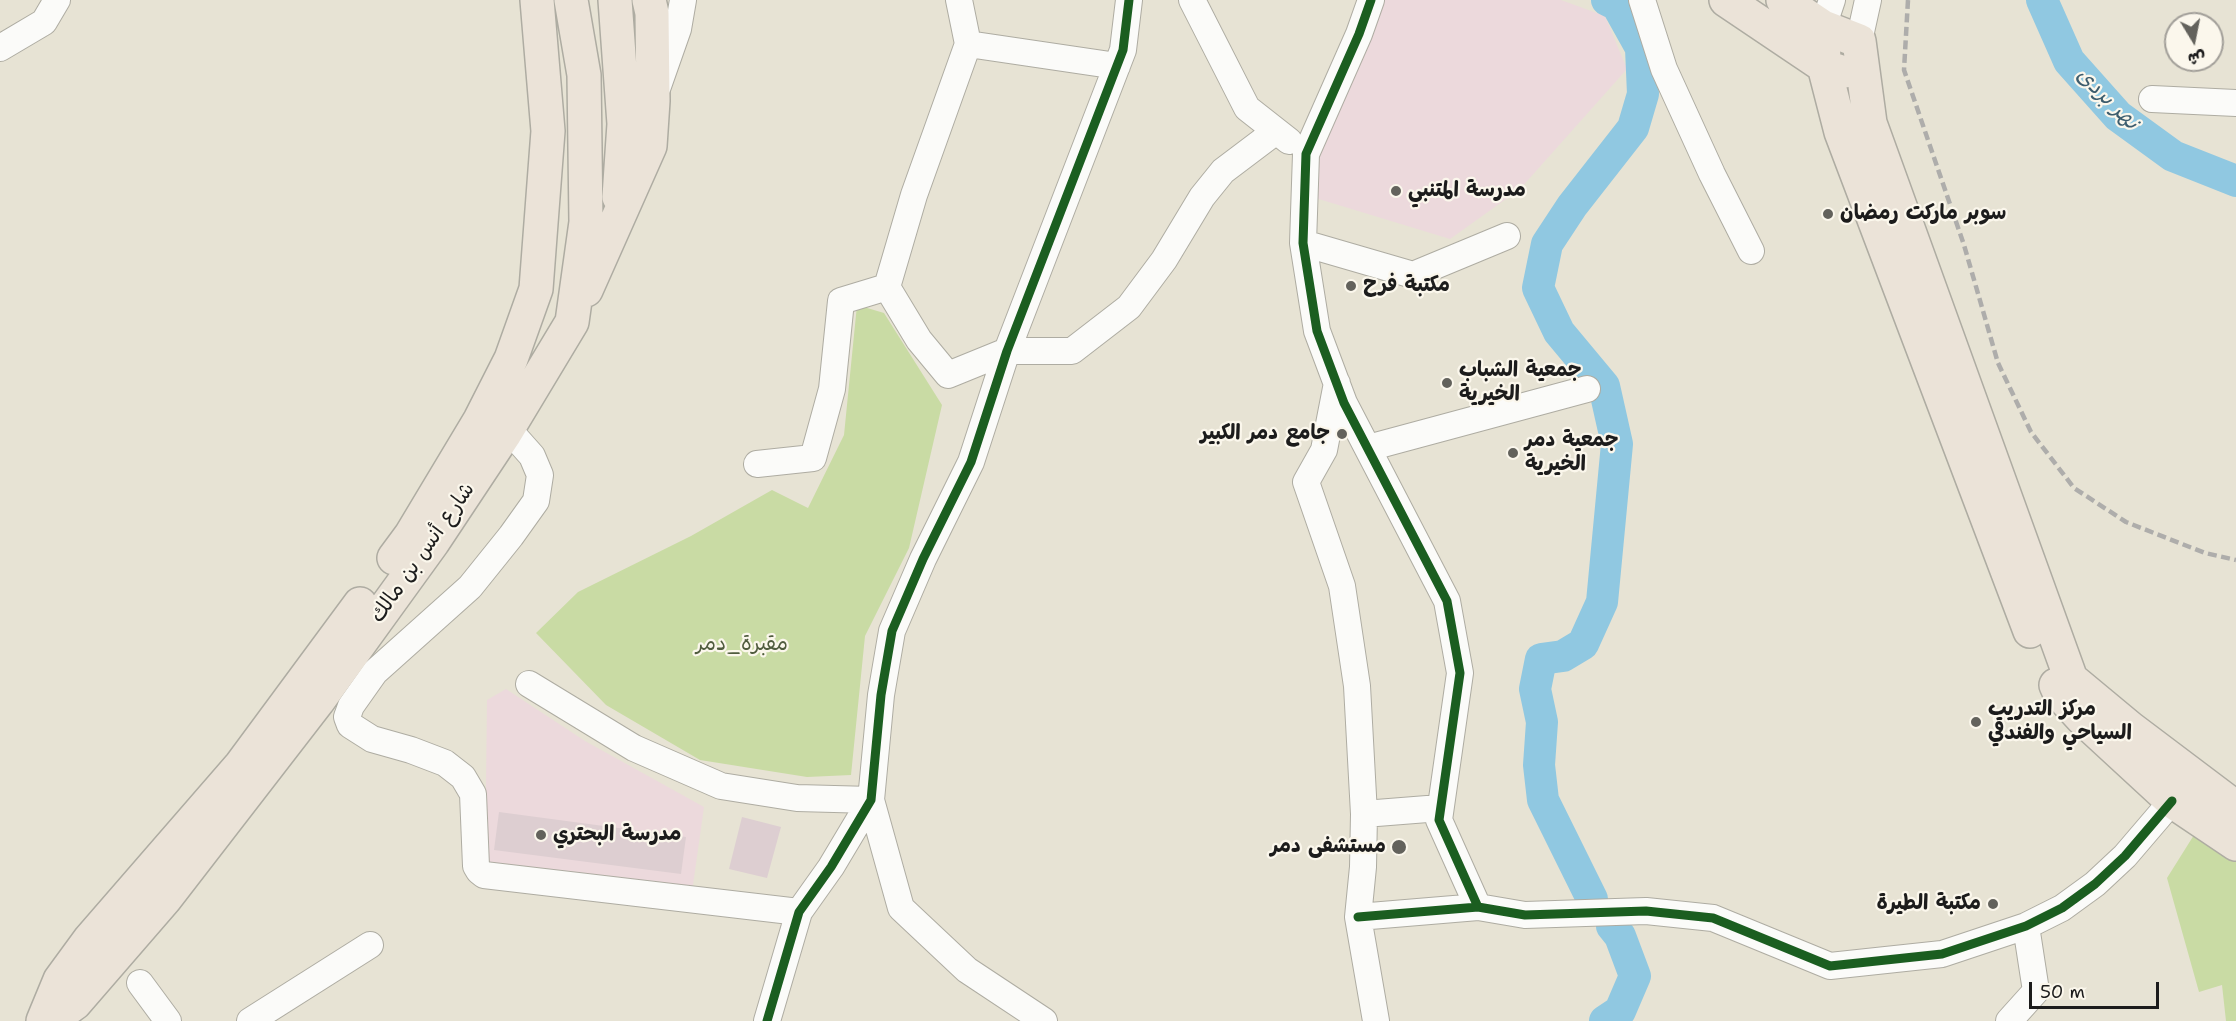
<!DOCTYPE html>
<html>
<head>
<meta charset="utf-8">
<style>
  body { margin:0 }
  #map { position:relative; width:2236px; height:1021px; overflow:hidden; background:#e7e3d4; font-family:"Shantell Sans","Playpen Sans Arabic",sans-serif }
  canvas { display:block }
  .north { position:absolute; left:2164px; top:12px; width:60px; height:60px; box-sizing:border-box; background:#fbf7ec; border:2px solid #a29f99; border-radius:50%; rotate:170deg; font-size:16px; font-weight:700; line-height:24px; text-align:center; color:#1c1c1c }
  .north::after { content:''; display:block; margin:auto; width:21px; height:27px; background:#63625c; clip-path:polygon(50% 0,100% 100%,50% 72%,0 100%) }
  .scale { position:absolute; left:2029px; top:982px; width:130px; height:27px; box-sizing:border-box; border:3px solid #1c1c1c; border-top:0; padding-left:8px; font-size:18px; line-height:21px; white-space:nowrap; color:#1c1c1c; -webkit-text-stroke:4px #fbf7ec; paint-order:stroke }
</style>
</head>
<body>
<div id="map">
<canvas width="2236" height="1021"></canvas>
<div class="north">ش</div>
<div class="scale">50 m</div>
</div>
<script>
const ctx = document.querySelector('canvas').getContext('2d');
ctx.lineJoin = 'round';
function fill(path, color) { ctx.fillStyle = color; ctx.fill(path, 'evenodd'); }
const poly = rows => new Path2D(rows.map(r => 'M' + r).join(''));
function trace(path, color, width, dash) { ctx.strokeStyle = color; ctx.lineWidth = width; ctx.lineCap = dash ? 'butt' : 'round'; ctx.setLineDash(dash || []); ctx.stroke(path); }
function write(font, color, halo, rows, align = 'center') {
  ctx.font = font + ' "Shantell Sans","Playpen Sans Arabic",sans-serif'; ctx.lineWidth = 4.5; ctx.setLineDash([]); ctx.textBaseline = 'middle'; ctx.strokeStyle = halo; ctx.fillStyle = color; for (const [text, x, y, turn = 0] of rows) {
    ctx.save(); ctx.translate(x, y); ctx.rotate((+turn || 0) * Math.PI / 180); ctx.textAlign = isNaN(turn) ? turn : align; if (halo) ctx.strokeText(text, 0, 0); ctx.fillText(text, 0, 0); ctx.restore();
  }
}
fill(poly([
  [1382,0,1561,0,1605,16,1627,69,1520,189,1450,239,1299,193],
  [506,689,585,741,704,807,692,892,485,866,487,700]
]), '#ecd9dc');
fill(poly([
  [857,305,884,313,942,405,909,548,865,636,851,775,807,777,700,760,606,705,536,633,578,592,691,536,772,490,808,508,844,435],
  [2199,827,2236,853,2236,1021,2226,1021,2222,985,2199,992,2167,878]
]), '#c9dba4');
trace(poly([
  [2042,0,2069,61,2118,116,2173,156,2236,181],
  [1592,899,1543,800,1539,765,1542,722,1535,689,1541,659,1563,656,1583,644,1602,602,1617,444,1604,386,1559,332,1538,288,1547,244,1572,206,1633,128,1643,94,1641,48,1617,5,1607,0],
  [1605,1021,1620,1011,1635,976,1620,936,1612,926]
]), '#90c8e1', 32);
fill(poly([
  [499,812,686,837,681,874,494,850],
  [742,817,781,827,767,878,729,869]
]), '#ddced1');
const minor = poly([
  [959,0,968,44,1117,66],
  [1192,0,1247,108,1289,141],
  [1371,0,1359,34,1306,154,1303,243,1317,331,1344,403,1447,601,1460,673,1439,820,1478,907],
  [1642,0,1664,69,1712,174,1751,251],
  [1823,27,1832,0],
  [1859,41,1868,0],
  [0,48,44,22,57,0],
  [658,86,678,29,683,0],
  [2152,99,2236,103],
  [1303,243,1413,275,1507,236],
  [887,287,914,195,968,44],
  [1337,383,1324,450,1306,482,1342,586,1357,686,1364,814,1363,867,1358,917,1376,1021],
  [508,429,532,456,540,475,536,501,511,536,470,587,375,672,351,706,347,717,350,725,372,739,411,750,445,763,463,777,473,794,476,866,479,871,484,875,799,912],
  [1368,448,1587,389],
  [757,464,813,458,832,389,841,301,887,287,919,340,948,375,1007,351,1072,351,1129,307,1164,260,1202,197,1223,171,1276,131],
  [529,684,634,748,721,786,797,798,871,800,901,908,967,970,1044,1021],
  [1364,814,1440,808],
  [1358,917,1478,907,1525,915,1646,911,1713,918,1830,966,1942,954,2026,926,2062,908,2095,884,2125,856,2172,801],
  [140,983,168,1021],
  [250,1021,370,945],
  [767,1021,799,912,831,867,871,800,881,695,892,631,923,559,971,462,1007,351,1123,50,1129,0],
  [2009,1021,2036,991,2026,926]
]);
const major = poly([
  [615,0,624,124,619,197],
  [1726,0,1824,66,1841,72],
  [1783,0,1823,27,1859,41,1870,123,2071,679,2130,728,2236,808],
  [1823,27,1824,66,1841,132,2030,631],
  [586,290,650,146,653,101,652,13,649,0],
  [394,558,411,535,480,420,511,359,536,289,548,131,537,0],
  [2056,685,2060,694,2082,718,2172,801,2236,844],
  [43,1021,60,980,90,939,241,765,360,604],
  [50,1021,75,1003,165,899,318,701,433,542,504,435,572,322,586,222,584,75,571,0]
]);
trace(minor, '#aeaca2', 28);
trace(major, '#aeaca2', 36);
trace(minor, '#fbfbf9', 26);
trace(major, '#ebe3d8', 33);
trace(poly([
  [1908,0,1904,70,1964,245,1998,363,2031,432,2074,488,2126,522,2205,553,2236,560]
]), '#aeadab', 4.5, [9, 4.5]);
trace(poly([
  [1371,0,1359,34,1306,154,1303,243,1317,331,1344,403,1447,601,1460,673,1439,820,1478,907],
  [1358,917,1478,907,1525,915,1646,911,1713,918,1830,966,1942,954,2026,926,2062,908,2095,884,2125,856,2172,801],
  [767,1021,799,912,831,867,871,800,881,695,892,631,923,559,971,462,1007,351,1123,50,1129,0]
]), '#1b5e20', 9);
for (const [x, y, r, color] of [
  [1396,191,6,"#63625c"],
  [1828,214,6,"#63625c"],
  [1351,286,6,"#63625c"],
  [1447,383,6,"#63625c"],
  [1342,434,6,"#63625c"],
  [1513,453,6,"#63625c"],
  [1976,722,6,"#63625c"],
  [541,835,6,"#63625c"],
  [1399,847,8,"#63625c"],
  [1993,904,6,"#63625c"]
]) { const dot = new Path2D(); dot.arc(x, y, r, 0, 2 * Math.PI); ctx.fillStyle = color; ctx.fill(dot); trace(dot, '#fbf7ec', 2); }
write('bold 21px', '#1c1c1c', '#fbf7ec', [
  ["مدرسة المتنبي",1408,191],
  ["سوبر ماركت رمضان",1840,214],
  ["مكتبة فرح",1363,286],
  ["جمعية الشباب",1459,371],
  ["الخيرية",1459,395],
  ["جامع دمر الكبير",1330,434,"right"],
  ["جمعية دمر",1525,441],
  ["الخيرية",1525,465],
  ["مركز التدريب",1988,710],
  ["السياحي والفندقي",1988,734],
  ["مدرسة البحتري",553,835],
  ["مستشفى دمر",1386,847,"right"],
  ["مكتبة الطيرة",1981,904,"right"]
], 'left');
write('21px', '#1c1c1c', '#fbf7ec', [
  ["شارع أنس بن مالك",423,553,-55]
]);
write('21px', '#505c3e', '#fbf7ec', [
  ["مقبرة_دمر",742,645]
]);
write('italic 22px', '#3c5c6d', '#fbf7ec', [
  ["نهر بردى",2107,99,45]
]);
</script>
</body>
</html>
